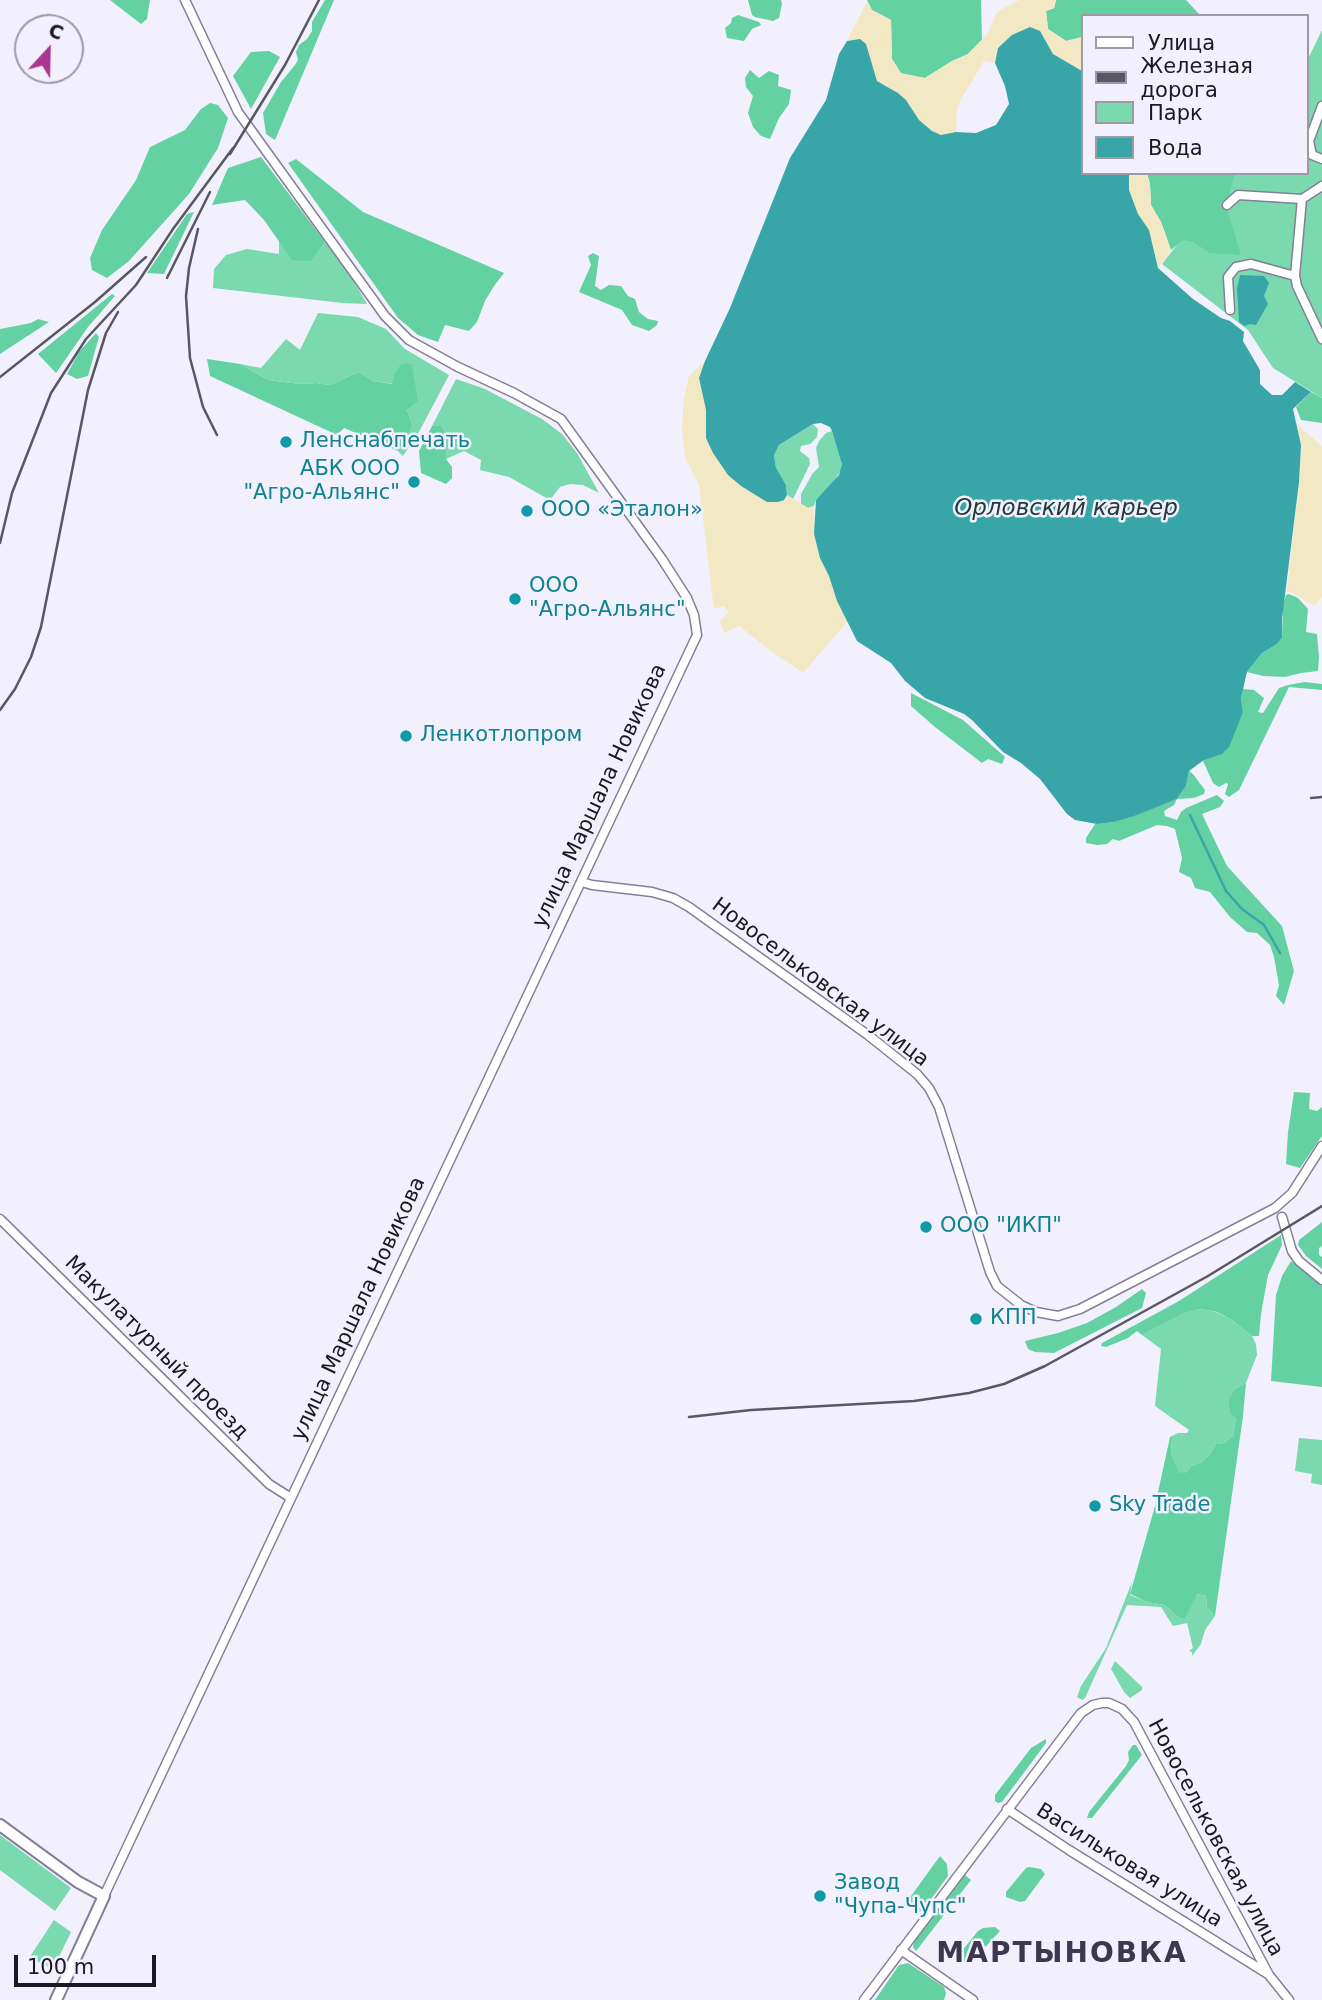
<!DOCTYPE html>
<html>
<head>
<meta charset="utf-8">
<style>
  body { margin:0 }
  #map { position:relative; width:1322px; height:2000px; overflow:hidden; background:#f2f0fc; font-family:"DejaVu Sans",sans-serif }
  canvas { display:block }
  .legend { position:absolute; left:1081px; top:14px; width:228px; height:161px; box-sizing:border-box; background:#f2f0fc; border:2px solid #9c9aa5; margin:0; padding:9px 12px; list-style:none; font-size:21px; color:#1a1822 }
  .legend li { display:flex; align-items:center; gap:14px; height:35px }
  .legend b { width:35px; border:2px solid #9c9aa5 }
  .north { position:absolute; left:14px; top:14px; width:70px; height:70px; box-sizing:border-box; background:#f2f0fc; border:2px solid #9c9aa5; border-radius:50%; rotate:22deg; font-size:19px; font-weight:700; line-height:28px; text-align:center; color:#1a1822 }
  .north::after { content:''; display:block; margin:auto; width:24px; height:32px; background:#aa368f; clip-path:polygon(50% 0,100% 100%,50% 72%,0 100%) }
  .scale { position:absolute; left:14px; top:1955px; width:142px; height:32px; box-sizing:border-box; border:4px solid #1a1822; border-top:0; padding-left:9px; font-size:21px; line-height:24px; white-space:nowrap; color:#1a1822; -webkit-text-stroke:5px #f2f0fc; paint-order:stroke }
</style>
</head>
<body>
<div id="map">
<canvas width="1322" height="2000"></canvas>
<ul class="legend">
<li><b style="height:9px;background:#fff"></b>Улица</li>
<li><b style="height:9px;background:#595761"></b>Железная дорога</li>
<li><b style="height:19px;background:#7ad9af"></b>Парк</li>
<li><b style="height:19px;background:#38a6a9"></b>Вода</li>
</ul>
<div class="north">С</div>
<div class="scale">100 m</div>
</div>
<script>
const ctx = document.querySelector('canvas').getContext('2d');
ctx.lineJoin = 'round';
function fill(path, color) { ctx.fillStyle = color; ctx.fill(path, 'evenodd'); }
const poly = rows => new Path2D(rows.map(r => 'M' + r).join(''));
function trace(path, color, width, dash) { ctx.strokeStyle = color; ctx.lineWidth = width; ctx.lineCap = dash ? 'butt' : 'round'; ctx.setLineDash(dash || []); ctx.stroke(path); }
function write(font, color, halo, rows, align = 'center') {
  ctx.font = font + ' "DejaVu Sans",sans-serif'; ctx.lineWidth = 5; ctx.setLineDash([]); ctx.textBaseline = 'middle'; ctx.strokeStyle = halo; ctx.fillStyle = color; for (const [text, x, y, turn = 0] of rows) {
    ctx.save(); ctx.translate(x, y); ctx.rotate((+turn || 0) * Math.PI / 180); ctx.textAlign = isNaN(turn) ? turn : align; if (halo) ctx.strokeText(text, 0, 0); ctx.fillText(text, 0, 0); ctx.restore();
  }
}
fill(poly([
  [1322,30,1322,398,1273,368,1248,330,1162,264,1233,173,1306,173,1306,63],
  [279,241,292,259,309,262,325,242,349,273,367,304,342,303,213,288,214,269,226,255,247,249,279,254],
  [318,313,358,317,386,329,405,349,449,375,419,432,403,456,398,451,411,430,411,421,407,410,418,402,414,387,373,381,359,372,330,385,316,383,300,384,268,380,240,364,261,368,286,339,300,350],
  [456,379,485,389,542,419,562,434,577,453,599,493,583,485,570,484,560,487,550,500,509,477,480,470,481,460,464,451,446,459,447,436,441,425,432,426],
  [813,424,818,429,817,437,810,444,801,446,800,451,809,458,810,464,793,499,787,495,786,485,776,469,774,455,779,445],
  [832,431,842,460,841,470,832,485,816,500,814,506,808,508,801,504,801,494,813,473,819,467,816,448,819,441,826,433],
  [1200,1309,1216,1312,1232,1320,1252,1336,1256,1344,1257,1355,1246,1383,1235,1389,1236,1418,1233,1436,1224,1443,1216,1444,1211,1453,1202,1462,1191,1466,1187,1472,1179,1474,1171,1453,1172,1436,1178,1433,1187,1433,1189,1430,1155,1406,1161,1349,1142,1335,1185,1313],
  [1299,1438,1322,1440,1322,1485,1311,1483,1312,1474,1295,1471],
  [1132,1582,1130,1595,1147,1602,1165,1605,1176,1616,1185,1618,1196,1594,1206,1596,1207,1607,1215,1616,1205,1630,1201,1644,1192,1656,1192,1652,1189,1651,1193,1648,1187,1623,1173,1626,1161,1607,1127,1605,1085,1698,1082,1700,1077,1697,1081,1686,1106,1648],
  [1115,1661,1142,1687,1142,1690,1130,1698,1124,1692,1111,1669],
  [0,1835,71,1888,55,1911,0,1870],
  [54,1920,71,1932,53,1969,29,1958]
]), '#7ad9af');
fill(poly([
  [110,0,150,0,147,19,141,24],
  [325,0,334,0,275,140,266,134,263,113,281,82,295,65,298,60,296,52,299,45,307,39,312,31,312,22],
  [748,0,781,0,782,4,779,18,773,21,755,17,752,15],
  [867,0,981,0,982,40,968,54,952,61,925,78,901,74,892,59,891,20,872,10],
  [1056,0,1186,0,1201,16,1082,16,1082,37,1066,41,1048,29,1046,11,1054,8],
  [738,15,759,22,761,25,752,29,744,41,727,38,725,28,731,23,732,18],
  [269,51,280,57,251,109,233,76,251,52],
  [750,70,759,78,769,71,779,75,778,86,791,90,789,104,779,118,770,139,761,136,753,127,748,113,753,96,746,87,745,78],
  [210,103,218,105,228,118,218,148,189,194,129,261,107,278,92,270,90,258,102,230,136,180,150,147,185,130,201,109],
  [261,157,325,242,310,262,292,260,264,220,245,200,212,205,228,168],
  [296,159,363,212,504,273,494,286,485,301,477,322,469,331,445,325,438,342,418,335,398,318,288,163],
  [1147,173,1235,173,1226,206,1241,255,1210,253,1193,242,1183,240,1171,250,1161,222,1151,205,1150,184],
  [194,212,164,274,147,273,187,214],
  [593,253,599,256,595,286,601,290,609,285,621,286,628,296,635,299,639,312,648,319,658,321,657,325,649,331,632,325,622,310,579,292,591,265,588,256],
  [112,294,115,296,88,327,56,373,38,354],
  [38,319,49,322,0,354,0,329,31,323],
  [96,333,99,337,88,376,77,379,67,374,79,352],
  [207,359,240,364,268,380,300,384,316,383,330,385,359,372,373,381,392,384,394,375,399,367,406,363,412,365,418,402,407,410,411,421,411,430,398,451,344,428,337,435,210,376],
  [1311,392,1322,398,1322,423,1301,420,1296,407],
  [441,425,447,436,446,459,452,467,452,478,446,484,421,473,419,451,432,426],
  [1289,594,1298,598,1308,609,1306,632,1317,634,1319,657,1318,671,1301,673,1285,677,1263,676,1247,672,1262,653,1277,644,1282,638,1283,605,1286,595],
  [1305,682,1322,684,1322,690,1289,687,1239,790,1229,797,1225,794,1228,784,1226,783,1219,787,1213,783,1203,761,1243,712,1241,698,1243,689,1254,690,1264,698,1258,712,1263,713,1279,688,1288,685],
  [911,693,963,720,1005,757,1002,764,988,759,982,763,935,727,911,706],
  [1189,771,1193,774,1205,790,1204,794,1194,798,1177,799,1174,805,1164,811,1165,816,1177,820,1181,812,1186,808,1217,795,1224,801,1220,807,1202,814,1227,866,1282,926,1294,971,1284,1005,1276,996,1279,985,1274,957,1270,945,1257,933,1247,932,1230,917,1210,892,1195,888,1191,878,1179,872,1182,858,1175,829,1167,826,1157,825,1119,841,1113,839,1107,844,1097,845,1086,843,1086,838,1095,824,1114,822,1177,799,1186,786],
  [1294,1092,1310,1093,1309,1109,1317,1111,1322,1107,1322,1136,1300,1168,1286,1164,1288,1132],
  [1322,1222,1322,1246,1319,1248,1319,1255,1322,1257,1322,1269,1306,1256,1298,1245,1299,1240],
  [1281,1235,1282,1245,1268,1275,1261,1314,1259,1336,1252,1336,1232,1320,1217,1312,1200,1309,1185,1313,1142,1335,1137,1331,1128,1338,1106,1347,1101,1346,1102,1343,1179,1301],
  [1291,1261,1322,1286,1322,1387,1271,1381,1276,1295,1282,1276],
  [1142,1289,1146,1293,1142,1308,1054,1353,1035,1352,1028,1349,1025,1341,1058,1333,1087,1323,1116,1307],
  [1246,1383,1243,1416,1215,1616,1207,1607,1206,1596,1197,1594,1185,1619,1176,1616,1165,1605,1147,1602,1130,1594,1155,1506,1170,1437,1172,1436,1171,1453,1179,1473,1187,1472,1191,1466,1202,1462,1211,1453,1216,1444,1224,1443,1233,1436,1236,1418,1230,1413,1229,1400,1235,1389],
  [1046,1739,1046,1743,1002,1802,998,1803,995,1801,995,1795,1031,1748],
  [1133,1745,1136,1745,1142,1755,1092,1818,1087,1818,1089,1812,1126,1766,1129,1760,1128,1752],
  [940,1856,947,1864,948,1876,923,1910,919,1912,906,1903],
  [1029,1867,1041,1869,1045,1874,1025,1901,1020,1902,1006,1897,1006,1892,1026,1868],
  [965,1875,971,1880,916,1951,913,1947,914,1942],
  [995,1927,1000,1931,979,1954,964,1961,960,1960,957,1957,978,1931,983,1928],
  [908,1963,944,1987,946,1993,944,2000,875,2000,899,1965]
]), '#64d1a3');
fill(poly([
  [1019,0,1056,0,1054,8,1046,11,1048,29,1066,41,1082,37,1082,71,1053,54,1040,31,998,48,995,63,984,61,961,99,957,110,956,132,949,135,941,135,932,131,919,120,906,100,889,87,877,81,870,60,860,39,847,41,867,2,872,10,891,20,892,59,901,73,925,78,952,61,968,54,988,33,997,12],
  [1129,173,1147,173,1150,184,1151,205,1161,222,1171,250,1158,268,1149,230,1138,214,1129,190],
  [705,361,699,378,706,410,706,438,784,500,787,495,808,508,814,506,815,539,820,558,829,576,837,601,848,621,803,673,771,651,739,626,724,633,720,621,729,612,724,606,714,609,699,485,685,457,682,428,684,398,689,376],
  [1296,424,1322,446,1322,597,1315,606,1287,590,1299,482,1301,445]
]), '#f2e8c3');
fill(poly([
  [1030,27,1040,31,1053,54,1082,71,1082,173,1129,173,1129,190,1138,214,1149,230,1158,268,1193,299,1221,318,1230,321,1244,332,1243,341,1260,370,1260,384,1272,395,1282,395,1295,382,1311,392,1293,409,1301,445,1299,482,1282,619,1282,638,1277,644,1262,653,1247,672,1241,698,1243,712,1229,747,1222,754,1204,760,1189,771,1186,786,1177,799,1134,816,1114,822,1097,824,1075,820,1067,814,1040,779,1021,763,1003,752,972,720,964,714,925,698,905,681,891,663,857,641,837,601,829,576,820,558,814,534,816,500,839,475,842,464,832,431,830,427,821,423,813,424,779,445,774,455,776,468,786,485,787,495,784,500,778,502,767,502,741,486,728,475,713,453,706,438,706,410,699,378,705,361,730,308,790,158,826,100,839,54,847,41,860,39,866,44,877,81,898,93,906,100,919,120,932,131,941,135,956,132,976,133,996,125,1009,104,1005,86,995,63,998,48,1012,35],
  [1240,275,1264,276,1269,283,1264,296,1268,304,1256,325,1250,324,1244,326,1239,322,1237,289]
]), '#38a6a9');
trace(poly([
  [1190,815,1226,891,1242,909,1264,925,1280,953]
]), '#38a6a9', 2.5);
const street = poly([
  [1322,106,1309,141,1312,155,1322,159],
  [1322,186,1302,199,1295,276,1297,286,1322,339],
  [1227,205,1238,195,1302,199],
  [1230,310,1228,277,1236,267,1251,264,1295,276],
  [582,882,592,885,652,892,673,898,689,907,868,1035,917,1074,929,1088,939,1107,990,1272,997,1286,1021,1305,1036,1312,1058,1316,1080,1309,1275,1208,1292,1193,1322,1146],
  [1282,1217,1292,1251,1299,1261,1322,1280],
  [0,1219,269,1484,291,1498],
  [1007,1809,1069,1850,1268,1974],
  [104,1896,697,635,694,615,687,598,662,559,561,419,514,393,458,367,409,340,385,316,238,112,185,0],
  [901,1950,973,2000],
  [864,2000,1081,1713,1093,1705,1102,1703,1109,1703,1122,1709,1134,1722,1269,1975,1289,2000]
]);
const secondary = poly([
  [0,1825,78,1882,104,1896,56,2000]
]);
trace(street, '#857e99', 11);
trace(secondary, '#857e99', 14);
trace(street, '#fff', 8);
trace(secondary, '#fff', 10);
trace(poly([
  [230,154,285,65,319,0],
  [198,229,189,268,186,296,190,358,203,407,217,435],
  [167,278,210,192],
  [0,377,95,302,146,257],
  [0,543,12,493,51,393,86,339,136,285,173,229,233,148],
  [0,710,15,689,31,657,41,627,88,390,106,333,118,312],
  [1311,798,1322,797],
  [689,1417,751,1410,914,1401,969,1393,1004,1384,1045,1366,1208,1276,1322,1206]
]), '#595761', 2.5);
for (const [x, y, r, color] of [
  [286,442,7,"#0f9aa8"],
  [414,482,7,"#0f9aa8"],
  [527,511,7,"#0f9aa8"],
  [515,599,7,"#0f9aa8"],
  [406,736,7,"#0f9aa8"],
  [926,1227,7,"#0f9aa8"],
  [976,1319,7,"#0f9aa8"],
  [1095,1506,7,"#0f9aa8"],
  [820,1896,7,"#0f9aa8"]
]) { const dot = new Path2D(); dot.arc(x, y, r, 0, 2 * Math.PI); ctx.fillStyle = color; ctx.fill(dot); trace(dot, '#f2f0fc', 2.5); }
write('21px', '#0d838f', '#f2f0fc', [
  ["Ленснабпечать",300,442],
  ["АБК ООО",400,470,"right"],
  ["\"Агро-Альянс\"",400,494,"right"],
  ["ООО «Эталон»",541,511],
  ["ООО",529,587],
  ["\"Агро-Альянс\"",529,611],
  ["Ленкотлопром",420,736],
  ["ООО \"ИКП\"",940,1227],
  ["КПП",990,1319],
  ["Sky Trade",1109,1506],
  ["Завод",834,1884],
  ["\"Чупа-Чупс\"",834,1908]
], 'left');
write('21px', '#1a1822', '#f2f0fc', [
  ["улица Маршала Новикова",600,796,-65],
  ["Новосельковская улица",820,983,37],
  ["улица Маршала Новикова",359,1309,-65],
  ["Макулатурный проезд",156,1348,45],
  ["Новосельковская улица",1215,1838,62],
  ["Васильковая улица",1129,1866,32]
]);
write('italic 23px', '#213a3a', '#f2f0fc', [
  ["Орловский карьер",1066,509]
]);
ctx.letterSpacing = '2px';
write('bold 28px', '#3d374f', '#f2f0fc', [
  ["МАРТЫНОВКА",1062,1955]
]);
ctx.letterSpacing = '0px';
</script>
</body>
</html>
